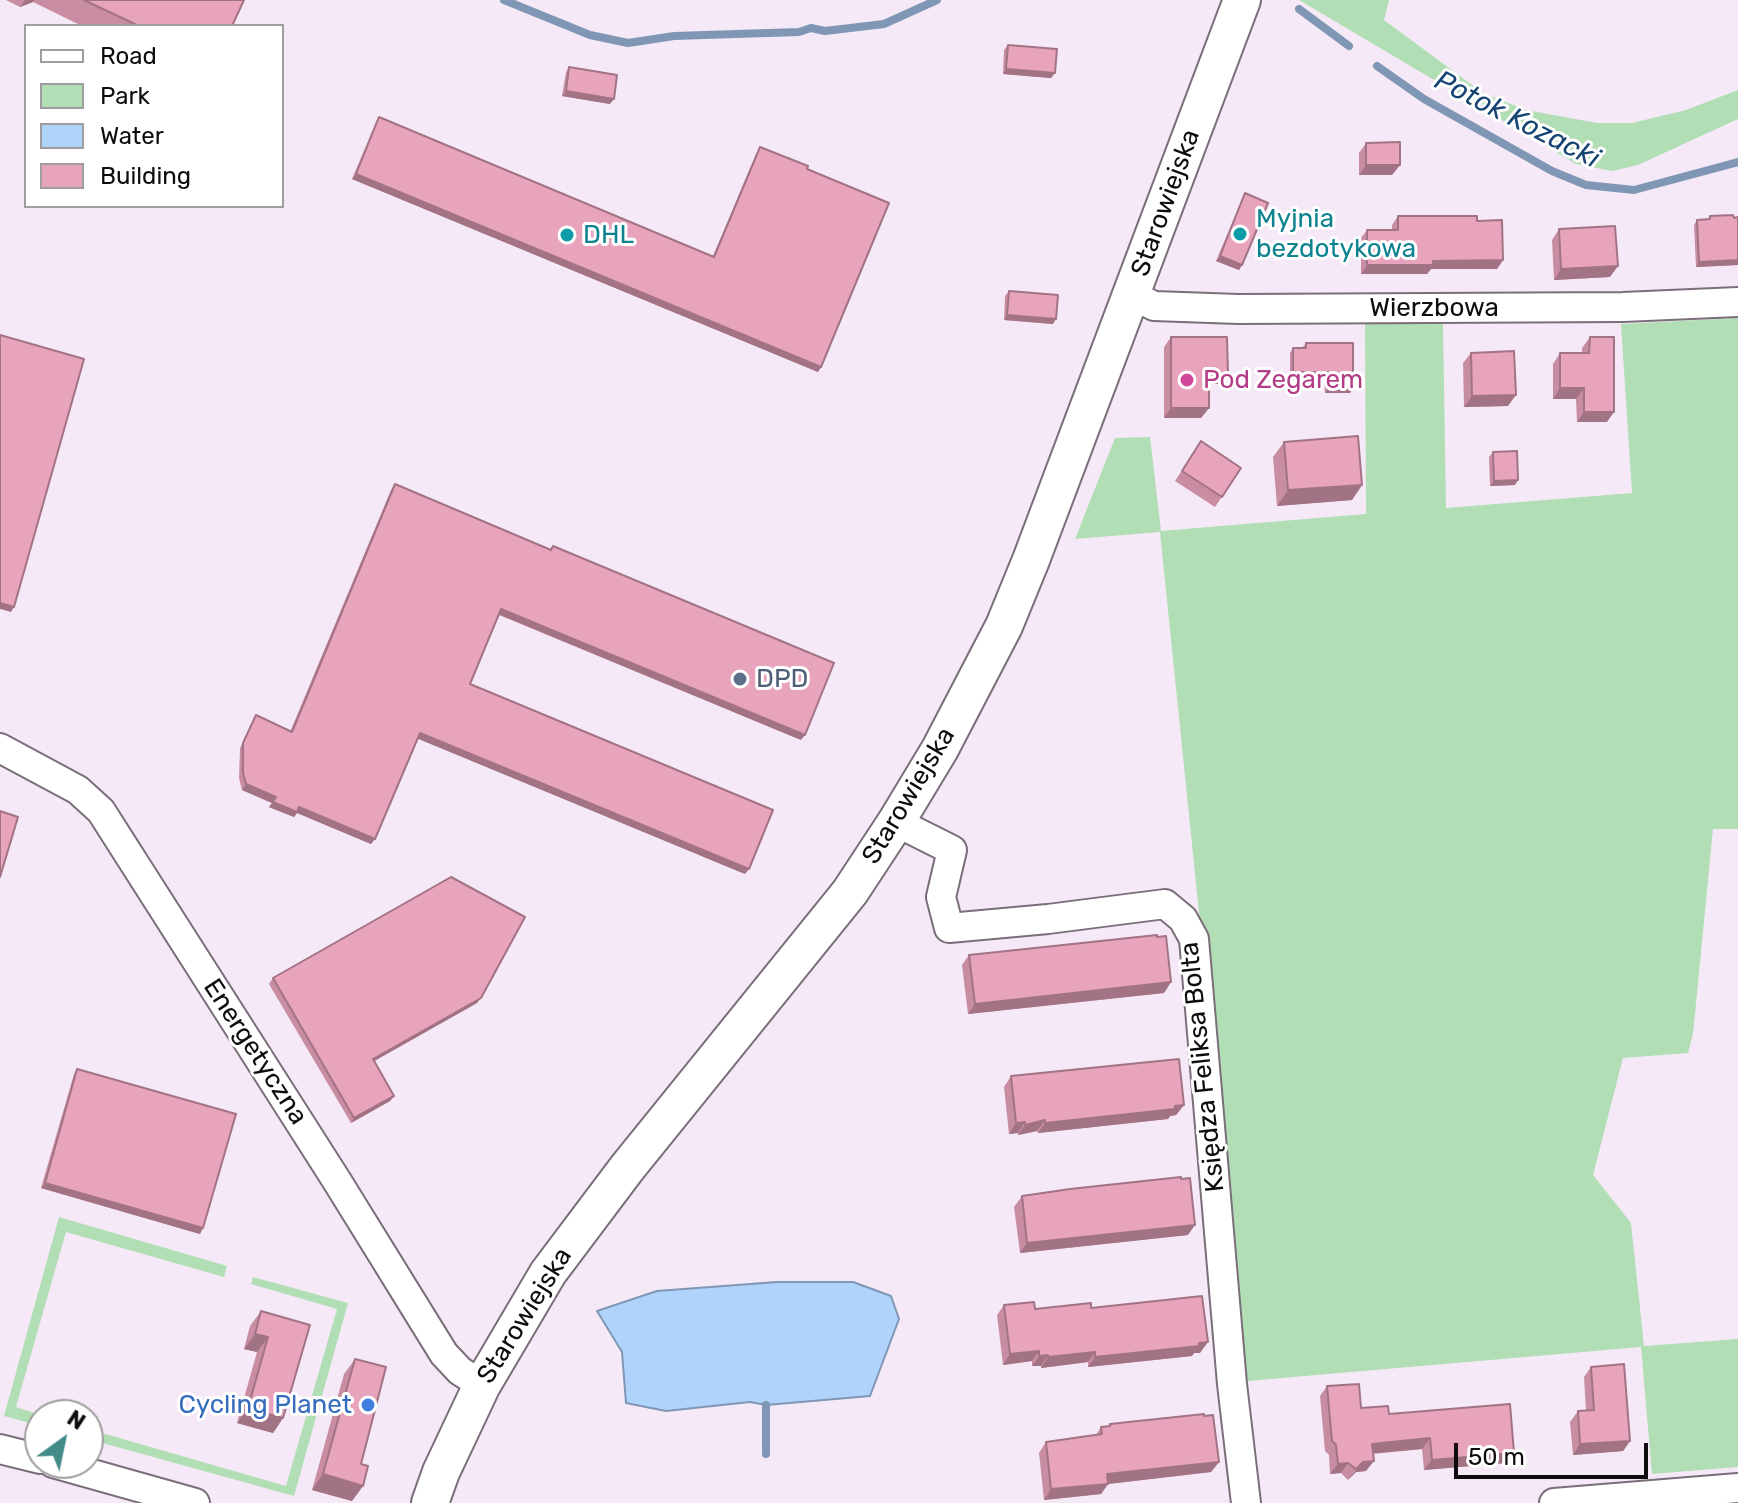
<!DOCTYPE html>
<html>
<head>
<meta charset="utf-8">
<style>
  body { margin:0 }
  #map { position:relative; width:1738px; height:1503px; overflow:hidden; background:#f6e9f7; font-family:Rubik,sans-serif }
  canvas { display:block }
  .legend { position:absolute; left:24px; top:24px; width:260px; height:184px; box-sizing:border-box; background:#fff; border:2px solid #9f9d9f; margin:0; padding:10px 14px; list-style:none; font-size:24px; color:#0f0b0f }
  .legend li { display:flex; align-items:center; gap:16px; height:40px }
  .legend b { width:40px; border:2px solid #9f9d9f }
  .north { position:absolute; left:24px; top:1399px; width:80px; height:80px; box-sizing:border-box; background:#fff; border:2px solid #9f9d9f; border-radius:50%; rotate:33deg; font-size:22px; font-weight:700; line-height:32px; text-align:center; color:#0f0b0f }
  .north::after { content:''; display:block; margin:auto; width:28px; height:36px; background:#438b88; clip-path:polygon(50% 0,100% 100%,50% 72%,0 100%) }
  .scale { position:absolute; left:1454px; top:1443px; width:194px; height:36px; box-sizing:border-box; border:4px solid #0f0b0f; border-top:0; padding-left:10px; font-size:24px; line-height:28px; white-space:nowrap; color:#0f0b0f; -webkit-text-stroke:6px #fff; paint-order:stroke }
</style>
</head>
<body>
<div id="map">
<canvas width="1738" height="1503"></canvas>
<ul class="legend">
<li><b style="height:10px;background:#fff"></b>Road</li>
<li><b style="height:22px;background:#b1deb4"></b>Park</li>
<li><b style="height:22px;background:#afd3fb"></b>Water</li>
<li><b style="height:22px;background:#e8a4bc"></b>Building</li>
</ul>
<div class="north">N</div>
<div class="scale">50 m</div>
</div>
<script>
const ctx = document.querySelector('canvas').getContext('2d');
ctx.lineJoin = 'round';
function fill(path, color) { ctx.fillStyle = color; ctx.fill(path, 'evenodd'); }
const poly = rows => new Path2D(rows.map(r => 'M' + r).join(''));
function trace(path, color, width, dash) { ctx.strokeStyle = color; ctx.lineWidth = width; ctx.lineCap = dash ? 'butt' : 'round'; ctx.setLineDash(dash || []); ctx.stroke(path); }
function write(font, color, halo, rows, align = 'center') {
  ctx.font = font + ' Rubik,sans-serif'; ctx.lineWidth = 6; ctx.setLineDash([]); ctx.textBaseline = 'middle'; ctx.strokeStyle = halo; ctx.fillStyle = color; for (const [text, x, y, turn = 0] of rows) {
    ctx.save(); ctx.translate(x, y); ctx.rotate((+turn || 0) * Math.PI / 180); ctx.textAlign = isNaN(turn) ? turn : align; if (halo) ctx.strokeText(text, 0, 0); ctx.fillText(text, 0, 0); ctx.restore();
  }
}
fill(poly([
  [1299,0,1389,0,1384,20,1483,93,1526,110,1597,123,1632,123,1686,110,1738,90,1738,119,1638,165,1612,171,1576,164],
  [1738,318,1738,829,1713,829,1693,1034,1688,1053,1623,1058,1593,1175,1631,1223,1644,1346,1738,1339,1738,1467,1652,1474,1641,1347,1247,1381,1160,532,1075,539,1115,438,1150,437,1161,531,1366,514,1365,324,1443,324,1446,508,1632,493,1621,324],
  [59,1217,227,1266,224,1277,66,1232,16,1407,41,1415,40,1426,4,1416],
  [253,1277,348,1303,294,1496,88,1439,88,1429,286,1486,337,1309,251,1284]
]), '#b1deb4');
const water = poly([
  [777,1282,853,1282,891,1296,899,1319,870,1396,766,1405,750,1402,666,1411,626,1403,622,1352,597,1311,657,1291,777,1282]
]);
fill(water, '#afd3fb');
trace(water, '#7f97b4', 2);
trace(poly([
  [504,0,590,35,628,43,674,36,799,32,811,28,825,31,884,24,937,0],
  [1299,9,1349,46],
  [1377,66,1424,99,1552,171,1586,185,1634,190,1738,162],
  [766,1405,766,1454]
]), '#7f97b4', 8);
const minor = poly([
  [1132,295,1154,306,1238,309,1623,307,1738,302],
  [0,748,78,790,101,811,337,1181,444,1354,460,1371,482,1385],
  [896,822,952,850,941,897,949,928,1048,919,1165,904,1183,919,1194,939,1232,1384,1246,1503],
  [0,1449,40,1459],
  [53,1463,195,1503],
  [1554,1503,1738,1488]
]);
const tertiary = poly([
  [430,1503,441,1472,482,1385,548,1273,627,1168,850,892,896,822,940,749,1004,626,1031,560,1242,0]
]);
trace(minor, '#796e7a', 32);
trace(tertiary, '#796e7a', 40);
trace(minor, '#fff', 28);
trace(tertiary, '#fff', 36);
fill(poly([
  [6,0,244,0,232,26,82,26,33,2,20,7],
  [1008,45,1055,73,1051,78,1003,74,1004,50],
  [569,67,610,104,562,96,566,72],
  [379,117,713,256,757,152,760,147,807,169,821,367,818,372,352,179,376,122],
  [1366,143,1400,165,1392,175,1359,175,1359,153],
  [1245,193,1242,265,1239,270,1216,261,1242,199],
  [1398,216,1477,221,1503,260,1497,269,1431,269,1427,274,1361,274,1361,238,1367,230,1392,230,1392,225],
  [1710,216,1738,217,1738,265,1696,267,1694,225,1697,220,1708,219],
  [1559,229,1610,277,1554,280,1552,240],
  [1009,291,1053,324,1004,320,1005,296],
  [1171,337,1228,374,1220,384,1209,384,1209,408,1201,418,1164,418,1164,347],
  [1590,337,1607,422,1577,422,1576,399,1553,399,1553,364,1560,353,1582,353,1582,348],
  [1306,343,1353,388,1350,393,1325,393,1324,378,1290,378,1290,353,1293,348,1302,348],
  [1471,353,1508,406,1464,407,1463,363],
  [1201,441,1241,468,1215,507,1175,481],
  [1284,442,1362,485,1352,500,1277,506,1273,457],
  [1493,452,1515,485,1490,486,1489,457],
  [395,484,550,549,553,546,801,740,499,615,470,684,745,874,418,738,371,844,297,813,294,817,269,807,272,803,242,790,239,778,240,748,253,720,256,715,290,732,391,490],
  [969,955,1171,982,1164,993,968,1014,962,965],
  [273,978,477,1003,374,1061,394,1096,390,1101,351,1123,269,984],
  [77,1069,200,1234,41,1188,74,1074],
  [1011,1076,1184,1105,1176,1115,1170,1116,1168,1119,1038,1133,1037,1131,1018,1135,1018,1133,1009,1134,1004,1087],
  [1022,1196,1188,1235,1020,1253,1014,1207],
  [1004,1305,1035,1309,1091,1308,1200,1353,1194,1353,1192,1356,1088,1367,1088,1362,1041,1368,1041,1366,1032,1366,1032,1361,1003,1365,997,1315],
  [261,1311,310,1325,283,1418,273,1433,237,1423,257,1352,244,1349,250,1326],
  [355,1359,363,1486,352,1501,312,1490,344,1374],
  [1591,1367,1630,1441,1623,1451,1573,1455,1570,1422,1578,1411,1586,1411,1584,1377],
  [1327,1386,1361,1408,1389,1414,1506,1463,1424,1470,1422,1449,1373,1454,1366,1471,1356,1472,1348,1480,1341,1473,1330,1474,1329,1455,1325,1451,1320,1396],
  [1110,1424,1219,1462,1211,1472,1108,1484,1101,1494,1044,1500,1039,1453,1046,1442,1096,1435,1101,1427,1107,1427]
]), '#c88da2');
fill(poly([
  [25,0,34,0,33,2,20,7],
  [1006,69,1055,73,1051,78,1003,74],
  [566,91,614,99,610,104,562,96],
  [1366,165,1400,165,1392,175,1359,175],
  [356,174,821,367,818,372,352,179],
  [1220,256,1242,265,1239,270,1216,261],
  [1503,260,1497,269,1431,269,1427,274,1361,274,1367,265,1433,261],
  [1738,260,1738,265,1696,267,1699,262],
  [1618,266,1610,277,1554,280,1561,269],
  [1007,315,1056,319,1053,324,1004,320],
  [1293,372,1328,372,1324,378,1290,378],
  [1209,374,1228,374,1220,384,1202,384],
  [1328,388,1353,388,1350,393,1325,393],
  [1560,388,1584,388,1576,399,1553,399],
  [1516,395,1508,406,1464,407,1472,396],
  [1171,408,1209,408,1201,418,1164,418],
  [1584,412,1614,412,1607,422,1577,422],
  [1518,480,1515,485,1490,486,1494,481],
  [1362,485,1352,500,1277,506,1288,490],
  [0,603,14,607,11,612,0,609],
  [501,609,805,735,801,740,498,614],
  [420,733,749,869,745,874,416,738],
  [246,784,276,797,272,803,242,790],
  [273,802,299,807,375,839,371,844,297,813,294,817,269,807],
  [1171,982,1164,993,968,1014,975,1004],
  [481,998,477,1003,369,1064,373,1059],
  [394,1096,390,1101,351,1123,354,1118],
  [1184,1105,1176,1115,1170,1116,1168,1119,1038,1133,1045,1123],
  [1045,1120,1037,1131,1018,1135,1025,1125],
  [1025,1122,1018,1133,1009,1134,1016,1123],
  [45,1183,203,1228,200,1234,41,1188],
  [1195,1225,1188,1235,1020,1253,1027,1243],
  [255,1334,268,1337,257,1352,244,1349],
  [1208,1342,1200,1353,1194,1353,1192,1356,1088,1367,1095,1357],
  [1039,1351,1032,1361,1003,1365,1010,1354],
  [1095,1352,1088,1362,1041,1368,1048,1357],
  [1048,1355,1041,1366,1032,1366,1039,1356],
  [248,1408,283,1418,273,1433,237,1423],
  [1430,1438,1422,1449,1365,1454,1372,1444],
  [1630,1441,1623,1451,1573,1455,1580,1444],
  [1514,1453,1506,1463,1424,1470,1432,1460],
  [1374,1461,1366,1471,1356,1472,1348,1480,1363,1462],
  [1219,1462,1211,1472,1108,1484,1101,1494,1044,1500,1051,1489,1107,1474],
  [1348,1463,1341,1473,1330,1474,1338,1464],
  [323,1474,363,1486,352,1501,312,1490]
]), '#a27384');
const building = poly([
  [84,0,244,0,232,26,139,26,84,0],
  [1008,45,1057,49,1055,73,1006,69,1008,45],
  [569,67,617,75,614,99,566,91,569,67],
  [379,117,714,257,760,147,808,166,807,169,889,203,821,367,356,174,379,117],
  [1400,142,1400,165,1366,165,1366,143,1400,142],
  [1245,193,1268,203,1242,265,1220,256,1245,193],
  [1733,215,1734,218,1738,217,1738,260,1699,262,1697,220,1710,219,1710,216,1733,215],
  [1398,216,1477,216,1477,221,1502,220,1503,260,1433,261,1433,265,1367,265,1367,230,1398,230,1398,216],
  [1615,226,1618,266,1561,269,1559,229,1615,226],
  [1009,291,1058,295,1056,319,1007,315,1009,291],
  [0,335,84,359,14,607,0,603,0,335],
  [1171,337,1227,337,1228,374,1209,374,1209,408,1171,408,1171,337],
  [1590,337,1614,337,1614,412,1584,412,1584,388,1560,388,1560,353,1589,353,1590,337],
  [1306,343,1353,343,1353,388,1328,388,1328,372,1293,372,1293,348,1306,348,1306,343],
  [1514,351,1516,395,1472,396,1471,353,1514,351],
  [1358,436,1362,485,1288,490,1284,442,1358,436],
  [1201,441,1241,468,1222,497,1182,471,1201,441],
  [1517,451,1518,480,1494,481,1493,452,1517,451],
  [395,484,551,550,553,546,834,663,805,735,501,609,470,684,773,810,749,869,420,733,375,839,299,807,297,812,273,802,276,797,246,784,243,773,243,743,256,715,292,732,395,484],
  [0,811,18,817,0,877,0,811],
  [451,877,525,917,481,998,373,1059,394,1096,354,1118,273,978,451,877],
  [1157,935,1157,937,1166,936,1171,982,975,1004,969,955,1157,935],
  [1179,1059,1184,1105,1175,1106,1175,1109,1045,1123,1045,1120,1025,1125,1025,1122,1016,1123,1011,1076,1179,1059],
  [77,1069,236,1114,203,1228,45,1183,77,1069],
  [1181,1177,1181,1179,1190,1178,1195,1225,1027,1243,1022,1196,1070,1189,1181,1177],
  [1202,1296,1208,1342,1199,1343,1199,1346,1095,1357,1095,1352,1048,1357,1048,1355,1039,1356,1039,1351,1010,1354,1004,1305,1034,1302,1035,1309,1091,1303,1091,1308,1202,1296],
  [261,1311,310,1325,283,1418,248,1408,268,1337,255,1334,261,1311],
  [355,1359,386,1367,361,1464,368,1466,363,1486,323,1474,355,1359],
  [1624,1364,1630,1441,1580,1444,1578,1411,1594,1410,1591,1367,1624,1364],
  [1359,1384,1361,1408,1388,1406,1389,1414,1510,1404,1514,1453,1432,1460,1430,1438,1372,1444,1374,1461,1363,1462,1356,1469,1348,1463,1338,1464,1336,1445,1332,1441,1327,1386,1359,1384],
  [1204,1414,1204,1416,1213,1415,1219,1462,1107,1474,1108,1484,1051,1489,1046,1442,1102,1434,1101,1427,1110,1426,1110,1424,1204,1414]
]);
fill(building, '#e8a4bc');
trace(building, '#a27384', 2);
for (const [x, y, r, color] of [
  [1240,234,8,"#0f9aa8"],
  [567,235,8,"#0f9aa8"],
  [1187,380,8,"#d1479c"],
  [740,679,8,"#5c6f8a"],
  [368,1405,8,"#3f7fe0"]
]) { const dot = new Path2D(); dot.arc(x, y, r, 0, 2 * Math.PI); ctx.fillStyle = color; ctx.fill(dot); trace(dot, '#fff', 3); }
write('26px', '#0f0b0f', '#fff', [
  ["Starowiejska",1166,203,-70],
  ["Wierzbowa",1434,308],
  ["Starowiejska",909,796,-59],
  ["Energetyczna",255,1052,57],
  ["Księdza Feliksa Bolta",1203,1067,-96],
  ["Starowiejska",525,1316,-58]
]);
write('26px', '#0d838f', '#fff', [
  ["Myjnia",1256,219],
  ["bezdotykowa",1256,249],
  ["DHL",583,235]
], 'left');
write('26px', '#b23c85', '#fff', [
  ["Pod Zegarem",1203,380]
], 'left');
write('26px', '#4e5e75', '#fff', [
  ["DPD",756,679]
], 'left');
write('26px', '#366cbe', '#fff', [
  ["Cycling Planet",352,1405]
], 'right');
write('italic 28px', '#154472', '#fff', [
  ["Potok Kozacki",1517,120,27]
]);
</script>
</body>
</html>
